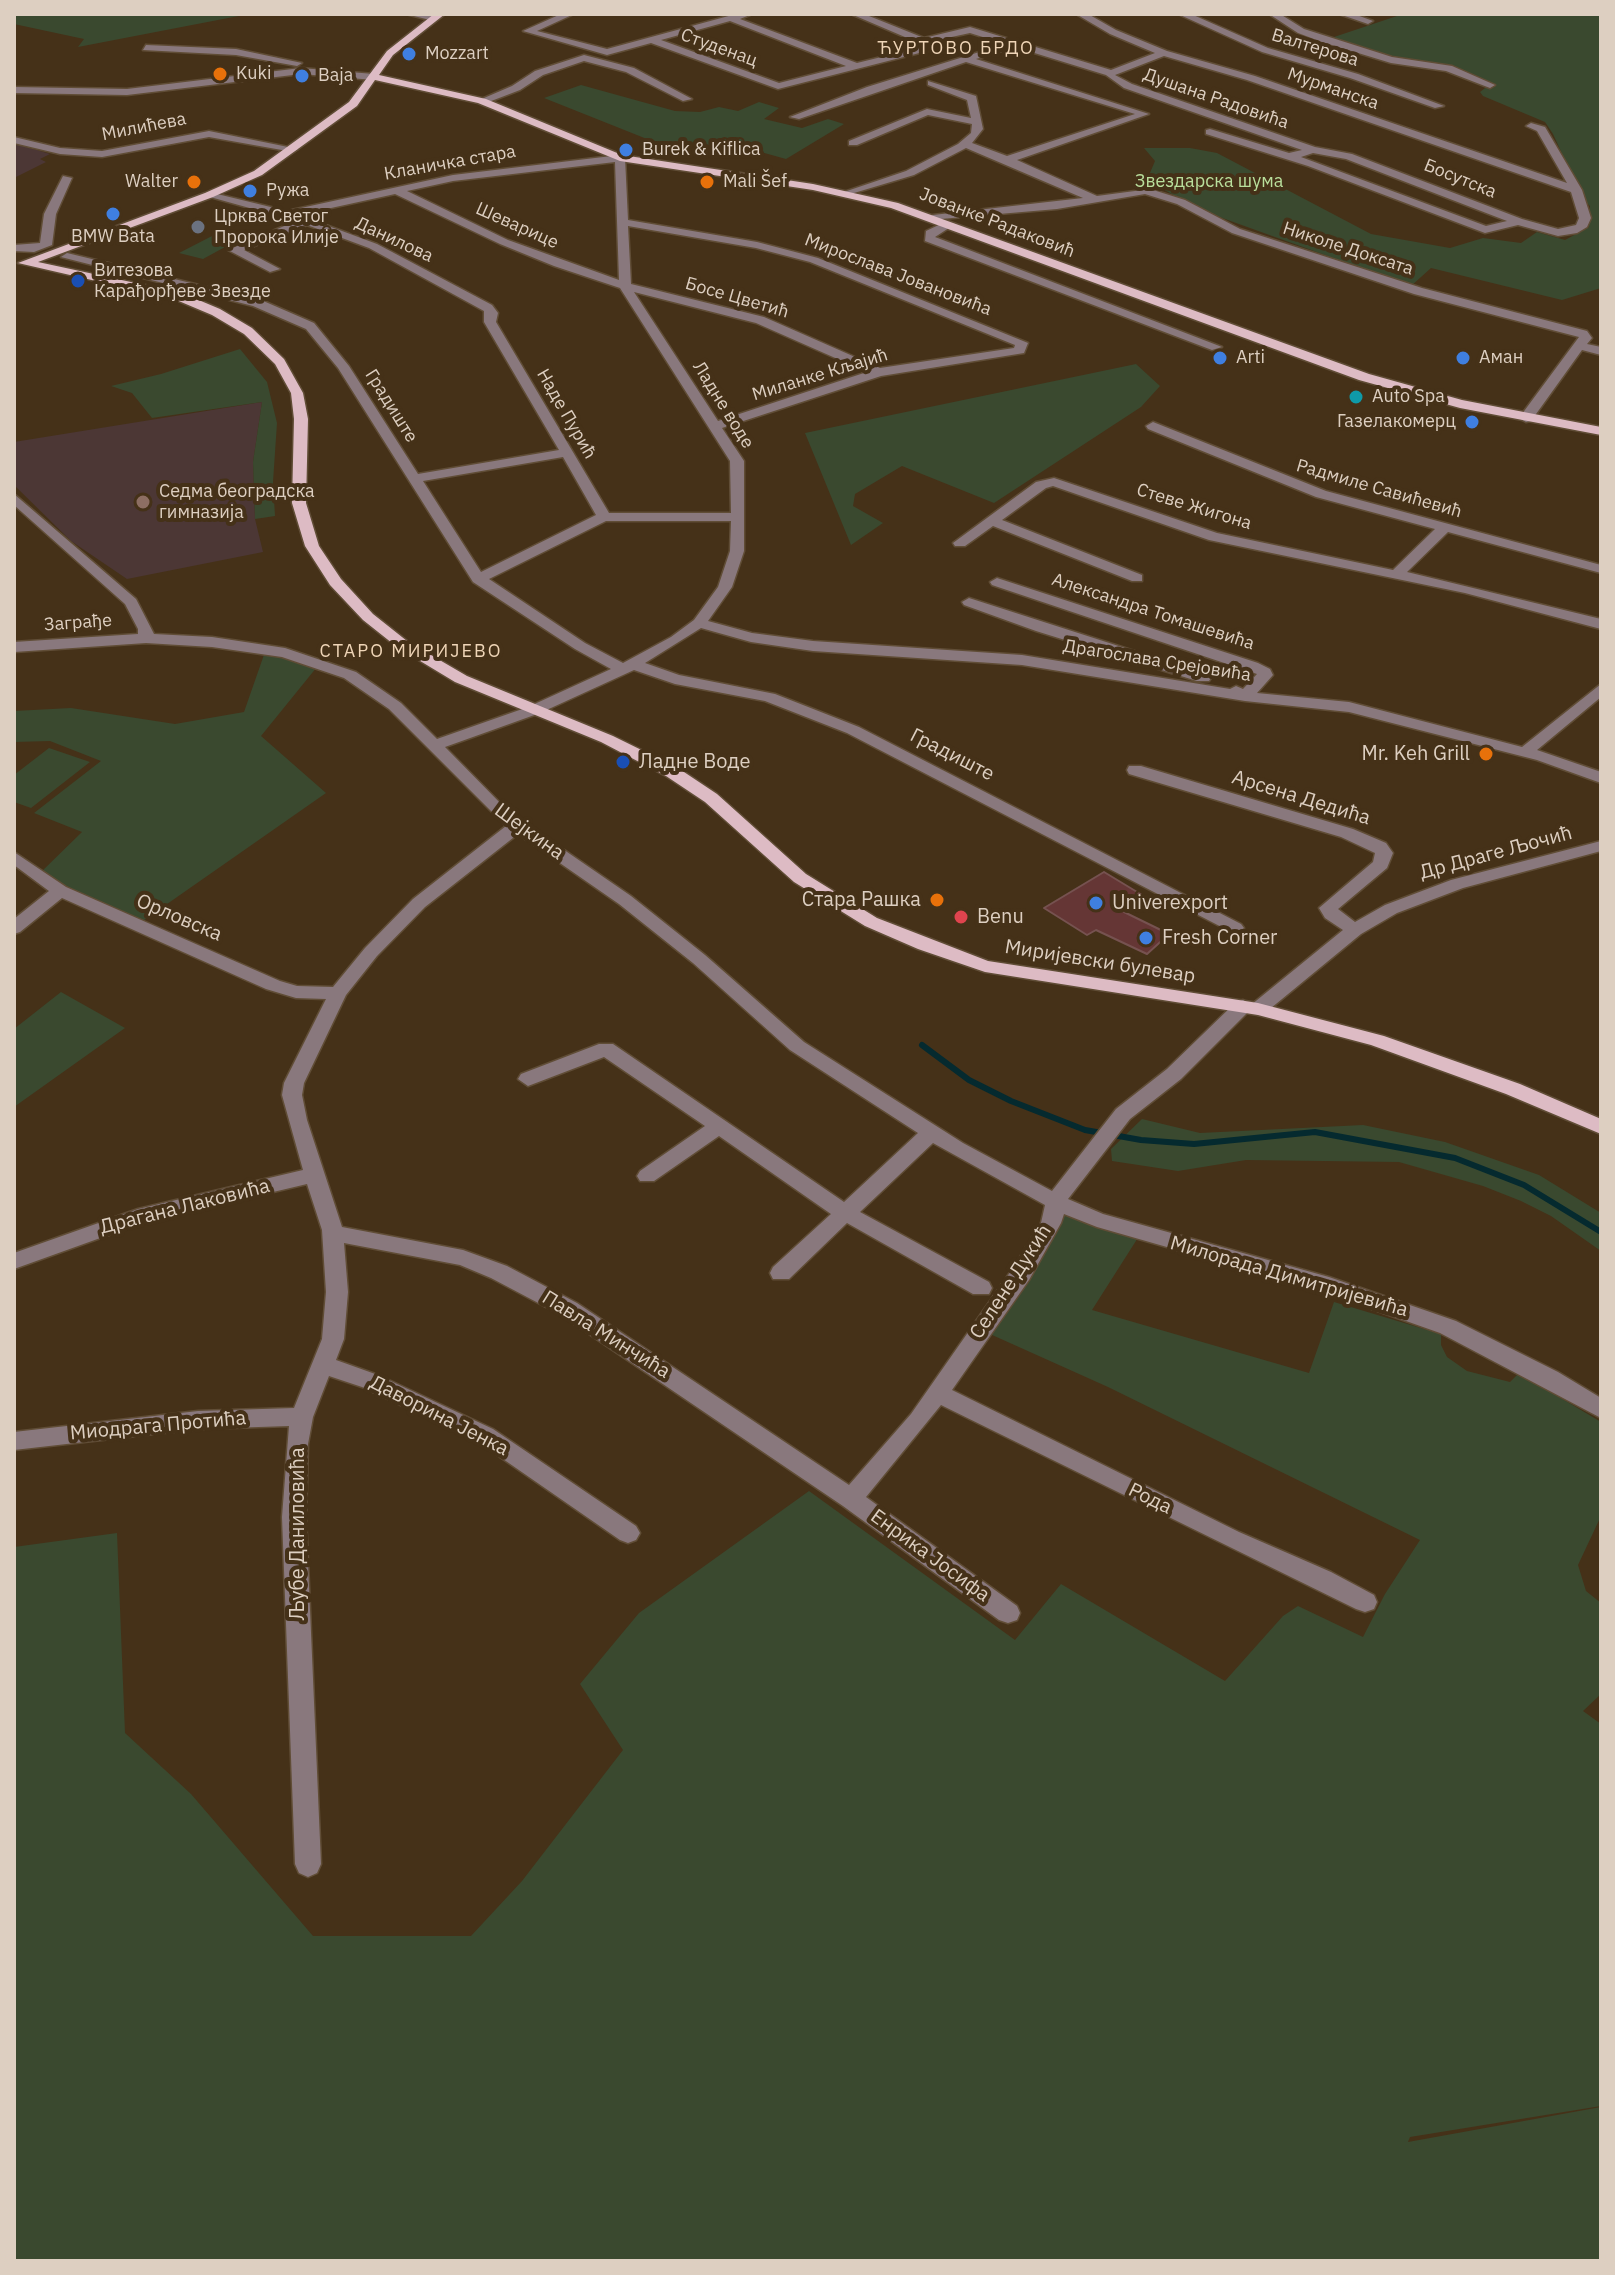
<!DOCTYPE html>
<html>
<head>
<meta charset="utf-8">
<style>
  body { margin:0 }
  #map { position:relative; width:1615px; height:2275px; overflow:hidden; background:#453118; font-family:"IBM Plex Sans",sans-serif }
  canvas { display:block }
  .frame { position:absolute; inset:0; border:16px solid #ddcfc1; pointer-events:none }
</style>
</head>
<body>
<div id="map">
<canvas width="1615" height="2275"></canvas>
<div class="frame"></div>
</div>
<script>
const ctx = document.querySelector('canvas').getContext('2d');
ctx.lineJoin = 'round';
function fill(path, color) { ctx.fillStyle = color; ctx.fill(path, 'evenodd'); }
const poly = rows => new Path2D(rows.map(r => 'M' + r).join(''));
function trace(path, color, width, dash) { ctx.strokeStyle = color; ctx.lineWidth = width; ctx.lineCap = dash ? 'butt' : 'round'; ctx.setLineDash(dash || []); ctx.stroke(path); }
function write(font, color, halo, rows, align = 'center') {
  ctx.font = font + ' "IBM Plex Sans",sans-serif'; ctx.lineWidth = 8; ctx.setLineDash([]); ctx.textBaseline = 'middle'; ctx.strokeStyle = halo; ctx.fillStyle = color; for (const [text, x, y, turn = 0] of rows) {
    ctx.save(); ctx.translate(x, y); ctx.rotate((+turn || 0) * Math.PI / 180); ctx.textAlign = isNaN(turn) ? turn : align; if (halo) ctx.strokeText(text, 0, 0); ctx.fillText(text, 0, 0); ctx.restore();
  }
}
fill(poly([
  [14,143,50,154,40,159,46,162,14,178],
  [262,402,253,462,255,519,263,552,127,579,71,541,14,485,14,442]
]), '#4c3735');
fill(poly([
  [14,14,249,14,78,47,84,39,14,24],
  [1403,14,1601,14,1601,288,1562,300,1431,268,1411,286,1200,210,1147,180,1155,161,1144,148,1190,148,1217,153,1371,234,1450,248,1483,238,1521,243,1537,232,1565,240,1589,227,1590,206,1583,199,1553,134,1545,122,1483,96,1480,92,1489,85,1448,68,1396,61,1325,40],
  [581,85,675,111,700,112,719,107,738,111,759,102,779,108,764,119,802,128,828,119,844,124,786,159,732,144,708,147,657,143,544,98],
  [212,236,236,241,203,259,179,253],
  [240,349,267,382,277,423,273,482,275,516,255,519,253,462,262,402,152,418,132,393,111,386,161,374],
  [1136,364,1160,386,1141,407,994,503,902,466,855,494,853,506,883,523,851,545,805,433],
  [266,649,321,662,261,736,326,793,137,925,38,875,82,832,34,813,101,761,50,741,14,742,14,711,71,708,175,724,244,712],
  [49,748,90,762,31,808,14,802,14,775],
  [61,992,125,1028,14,1107,14,1029],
  [1142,1119,1200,1133,1363,1125,1445,1142,1539,1175,1601,1213,1601,1251,1551,1216,1521,1201,1483,1186,1399,1162,1246,1160,1178,1171,1112,1161,1111,1149],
  [1056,1202,1141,1233,1092,1310,1309,1373,1334,1302,1441,1334,1441,1345,1447,1357,1467,1371,1510,1382,1519,1373,1601,1422,1601,1516,1578,1565,1586,1591,1601,1603,1601,1694,1583,1711,1601,1724,1601,2106,1410,2137,1408,2142,1601,2107,1601,2261,14,2261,14,1547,117,1533,125,1733,191,1794,313,1936,471,1936,522,1881,623,1750,580,1684,639,1613,809,1491,1015,1640,1061,1584,1225,1681,1283,1616,1298,1606,1363,1637,1385,1594,1420,1540,1108,1387,981,1330]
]), '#3a492f');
trace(poly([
  [922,1045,969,1080,1011,1101,1085,1130,1141,1140,1194,1144,1315,1132,1455,1158,1524,1185,1601,1232]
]), '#052a2f', 6);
const building = poly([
  [1104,872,1147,898,1124,912,1169,934,1147,954,1096,930,1087,935,1044,908,1104,872]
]);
fill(building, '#653635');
trace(building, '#765250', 2);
const minor = poly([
  [406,14,427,14,439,18,434,21,406,14],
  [561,14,574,14,537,31,607,49,736,14,752,14,740,19,857,63,926,46,851,14,864,14,924,38,970,27,1111,70,1155,53,1110,34,1076,14,1088,14,1116,30,1167,51,1255,76,1567,183,1537,131,1526,126,1531,123,1545,127,1582,190,1591,218,1587,227,1577,233,1558,236,1518,225,1485,233,1308,166,1206,134,1206,130,1210,129,1289,153,1302,150,1124,88,1106,75,1015,47,976,59,1149,114,1017,160,1097,196,1150,189,1185,200,1240,229,1422,288,1587,331,1592,338,1587,344,1601,347,1601,355,1582,350,1531,421,1526,422,1519,418,1579,337,1414,294,1232,233,1177,204,1145,194,1057,209,929,220,927,218,933,215,1083,198,966,148,914,175,844,196,844,192,906,171,958,144,971,133,972,124,928,115,857,145,849,145,849,141,927,109,971,118,967,100,928,85,928,81,976,96,983,129,972,143,1007,156,1135,114,966,62,799,119,790,117,867,87,1005,44,970,33,933,41,939,44,939,48,778,89,651,43,607,55,523,31,561,14],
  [730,21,846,66,779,83,661,40,730,21],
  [1164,56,1247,80,1571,192,1579,218,1576,225,1558,229,1522,219,1352,154,1315,147,1132,84,1115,75,1164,56],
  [1313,153,1346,159,1507,221,1486,226,1301,157,1313,153],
  [1178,14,1191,14,1268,48,1358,74,1444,106,1435,108,1350,78,1262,52,1178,14],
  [1269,14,1280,14,1304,29,1392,57,1452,66,1495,85,1490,88,1446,71,1391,63,1322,42,1298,33,1269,14],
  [1339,14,1354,14,1373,21,1368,24,1339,14],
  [146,45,236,49,302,63,297,66,236,55,143,50,146,45],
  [584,55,634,68,692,99,683,101,626,72,584,61,543,75,520,90,486,103,477,101,512,86,535,71,584,55],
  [301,68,374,74,379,77,374,80,301,74,127,95,14,93,14,87,127,89,301,68],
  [209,131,298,149,293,152,209,137,102,157,60,154,14,143,14,137,60,148,102,151,209,131],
  [620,155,625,158,628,220,757,242,818,258,1028,343,1024,353,881,376,722,428,744,461,744,551,732,587,708,621,752,633,813,641,1022,655,1230,689,1236,686,1243,689,1257,674,992,585,990,582,997,578,1258,663,1270,669,1273,675,1257,693,1349,702,1522,747,1601,684,1601,697,1537,750,1601,772,1601,783,1537,760,1349,712,1245,701,1022,665,813,651,751,642,701,628,645,663,679,675,775,694,859,727,1241,924,1244,928,1235,934,847,733,765,701,675,684,634,670,540,713,445,747,509,812,631,896,705,955,804,1042,963,1143,1052,1191,1116,1109,1167,1069,1236,1002,1243,1000,1251,1005,1343,930,1325,918,1319,908,1373,862,1375,853,1341,837,1129,774,1127,770,1129,766,1141,766,1353,829,1386,843,1393,853,1387,868,1338,909,1355,922,1385,905,1451,880,1601,841,1601,851,1463,888,1397,913,1361,934,1265,1013,1258,1015,1250,1010,1181,1079,1130,1119,1068,1199,1103,1214,1329,1277,1456,1321,1558,1372,1601,1398,1601,1418,1440,1333,1324,1292,1097,1227,1064,1214,1061,1223,1029,1280,952,1390,1239,1532,1331,1572,1374,1595,1377,1602,1374,1609,1365,1612,1356,1609,941,1405,866,1497,1017,1606,1020,1613,1017,1620,1008,1623,999,1620,843,1506,561,1315,491,1278,460,1265,344,1243,348,1292,344,1339,336,1360,378,1375,493,1429,636,1526,640,1533,636,1540,628,1543,620,1540,477,1441,362,1387,329,1376,313,1417,308,1444,306,1517,321,1864,317,1873,308,1877,299,1873,295,1864,282,1517,289,1426,198,1429,14,1450,14,1432,198,1411,294,1408,322,1339,326,1292,322,1230,307,1184,142,1223,14,1269,14,1253,138,1209,303,1170,282,1095,284,1083,326,999,296,998,266,989,62,898,20,932,14,934,14,919,49,891,14,865,14,852,66,887,280,981,297,986,333,987,365,948,413,899,506,826,389,709,344,678,282,657,212,647,146,643,14,652,14,642,138,634,138,629,125,604,14,505,14,494,136,599,154,634,212,637,285,648,356,672,401,703,437,739,528,707,611,669,575,649,473,582,338,368,306,329,253,306,61,257,67,253,261,300,314,323,349,366,418,474,559,450,484,322,484,311,369,248,307,225,244,250,280,269,270,272,228,250,296,221,203,195,209,192,287,211,453,175,620,155],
  [615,162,619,280,508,240,407,191,453,181,615,162],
  [395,194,500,244,554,266,620,288,730,461,731,513,609,513,496,322,498,313,492,305,377,244,299,215,395,194],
  [628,226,756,248,810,262,1015,345,1014,348,880,368,764,317,631,284,628,226],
  [634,292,756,323,867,372,718,421,634,292],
  [563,457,596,515,481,572,423,481,563,457],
  [606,521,731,521,730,551,718,587,694,620,671,637,623,663,585,643,489,579,606,521],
  [518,834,619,904,693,963,790,1050,918,1133,844,1202,613,1044,599,1044,521,1074,518,1079,528,1086,604,1057,705,1126,640,1171,637,1176,640,1181,654,1181,719,1136,831,1214,773,1267,770,1273,773,1279,789,1279,847,1223,973,1294,989,1294,992,1288,989,1282,860,1212,933,1143,1045,1205,1041,1223,1013,1268,911,1414,849,1485,577,1303,507,1266,463,1250,342,1227,307,1120,302,1095,304,1083,346,995,377,956,425,907,518,834],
  [63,176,72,178,56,214,52,245,34,252,14,251,14,245,40,243,44,214,63,176],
  [945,222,955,224,935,237,1222,347,1212,350,925,241,926,231,945,222],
  [1153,422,1326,491,1601,565,1601,573,1448,532,1407,572,1601,619,1601,629,1465,593,1209,540,1053,486,1046,488,1002,520,1142,575,1142,581,1132,581,993,526,965,546,955,546,953,543,1036,482,1054,478,1217,533,1393,570,1435,529,1316,497,1148,429,1146,426,1153,422],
  [969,598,1209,675,1211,678,1209,681,1197,681,1036,631,964,605,962,602,969,598]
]);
const major = poly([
  [434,14,445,14,393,55,379,75,486,99,622,155,813,184,898,203,1369,374,1462,400,1601,427,1601,435,1460,408,1359,380,891,208,813,190,620,161,478,103,375,80,357,106,262,175,213,197,38,262,182,293,220,309,252,328,284,359,303,393,308,419,306,503,319,546,341,579,373,614,407,641,467,676,613,736,678,768,717,794,806,874,877,918,988,961,1258,1003,1384,1036,1520,1084,1601,1119,1601,1134,1506,1094,1371,1045,1258,1015,985,972,918,949,865,926,794,882,705,802,666,776,601,742,455,682,397,647,363,620,330,585,305,546,292,503,294,419,291,393,275,364,244,334,212,315,174,299,18,263,205,193,254,171,349,102,387,51,434,14]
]);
trace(minor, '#604d36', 3);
trace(major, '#604d36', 3);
fill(minor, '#89787d');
fill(major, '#ddbbc4');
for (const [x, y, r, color] of [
  [409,54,8,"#3f7fe0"],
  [220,74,8,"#e8710a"],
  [302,76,8,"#3f7fe0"],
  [626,150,8,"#3f7fe0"],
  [194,182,8,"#e8710a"],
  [707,182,8,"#e8710a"],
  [250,191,8,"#3f7fe0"],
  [113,214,8,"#3f7fe0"],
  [198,227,8,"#6b7280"],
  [78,281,8,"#1a4fb4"],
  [1220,358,8,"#3f7fe0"],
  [1463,358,8,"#3f7fe0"],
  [1356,397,8,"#0f9aa8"],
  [1472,422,8,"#3f7fe0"],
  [143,502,8,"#8d6e63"],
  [1486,754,8,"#e8710a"],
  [623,762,8,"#1a4fb4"],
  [937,900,8,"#e8710a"],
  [1096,903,8,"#3f7fe0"],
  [961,917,8,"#e0444e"],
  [1146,938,8,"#3f7fe0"]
]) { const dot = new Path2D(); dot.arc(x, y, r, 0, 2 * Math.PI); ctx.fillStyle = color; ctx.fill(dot); trace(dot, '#453118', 3); }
write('18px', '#ddcfc1', '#453118', [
  ["Студенац",719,48,20],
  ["Валтерова",1315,48,17],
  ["Мурманска",1333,89,19],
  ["Душана Радовића",1216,99,19],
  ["Милићева",144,127,-11],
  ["Кланичка стара",450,163,-10],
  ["Босутска",1460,179,22],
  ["Јованке Радаковић",997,223,21],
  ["Шеварице",517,226,24],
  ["Данилова",394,240,25],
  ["Николе Доксата",1348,249,18],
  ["Мирослава Јовановића",898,275,21],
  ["Босе Цветић",737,298,16],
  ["Миланке Кљајић",820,375,-17],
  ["Ладне воде",723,405,58],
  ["Градиште",391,406,58],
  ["Наде Пурић",566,414,60],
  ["Радмиле Савићевић",1379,489,16],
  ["Стеве Жигона",1194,507,17],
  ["Александра Томашевића",1153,612,18],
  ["Заграђе",78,623,-4],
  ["Драгослава Срејовића",1157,661,9]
]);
ctx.letterSpacing = '2px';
write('18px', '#efd5b7', '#453118', [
  ["ЋУРТОВО БРДО",956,49],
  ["СТАРО МИРИЈЕВО",411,652]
]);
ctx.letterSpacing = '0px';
write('18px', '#ddcfc1', '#453118', [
  ["Mozzart",425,54],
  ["Kuki",236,74],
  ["Baja",318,76],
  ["Burek & Kiflica",642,150],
  ["Walter",178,182,"right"],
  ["Mali Šef",723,182],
  ["Ружа",266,191],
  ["Црква Светог",214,217],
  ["Пророка Илије",214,238],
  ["BMW Bata",113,237,"center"],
  ["Витезова",94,271],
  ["Карађорђеве Звезде",94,292],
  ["Arti",1236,358],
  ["Аман",1479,358],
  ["Auto Spa",1372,397],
  ["Газелакомерц",1456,422,"right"],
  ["Седма београдска",159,492],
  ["гимназија",159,513]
], 'left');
write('18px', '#b9df9c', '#453118', [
  ["Звездарска шума",1209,182]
]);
write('20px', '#ddcfc1', '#453118', [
  ["Mr. Keh Grill",1470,754,"right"],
  ["Ладне Воде",639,762],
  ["Стара Рашка",921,900,"right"],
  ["Univerexport",1112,903],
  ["Benu",977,917],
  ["Fresh Corner",1162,938]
], 'left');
write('20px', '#ddcfc1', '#453118', [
  ["Градиште",952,755,27],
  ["Арсена Дедића",1301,798,17],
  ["Шејкина",529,832,36],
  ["Др Драге Љочић",1496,853,-15],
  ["Орловска",179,918,23],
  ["Миријевски булевар",1100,962,9],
  ["Драгана Лаковића",185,1207,-14],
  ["Милорада Димитријевића",1289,1277,16],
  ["Селене Дукић",1011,1282,-57],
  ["Павла Минчића",606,1335,32],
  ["Даворина Јенка",439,1416,27],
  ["Миодрага Протића",158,1426,-5],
  ["Рода",1150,1499,26],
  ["Љубе Даниловића",298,1534,-90],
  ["Енрика Јосифа",930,1556,36]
]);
</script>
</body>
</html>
